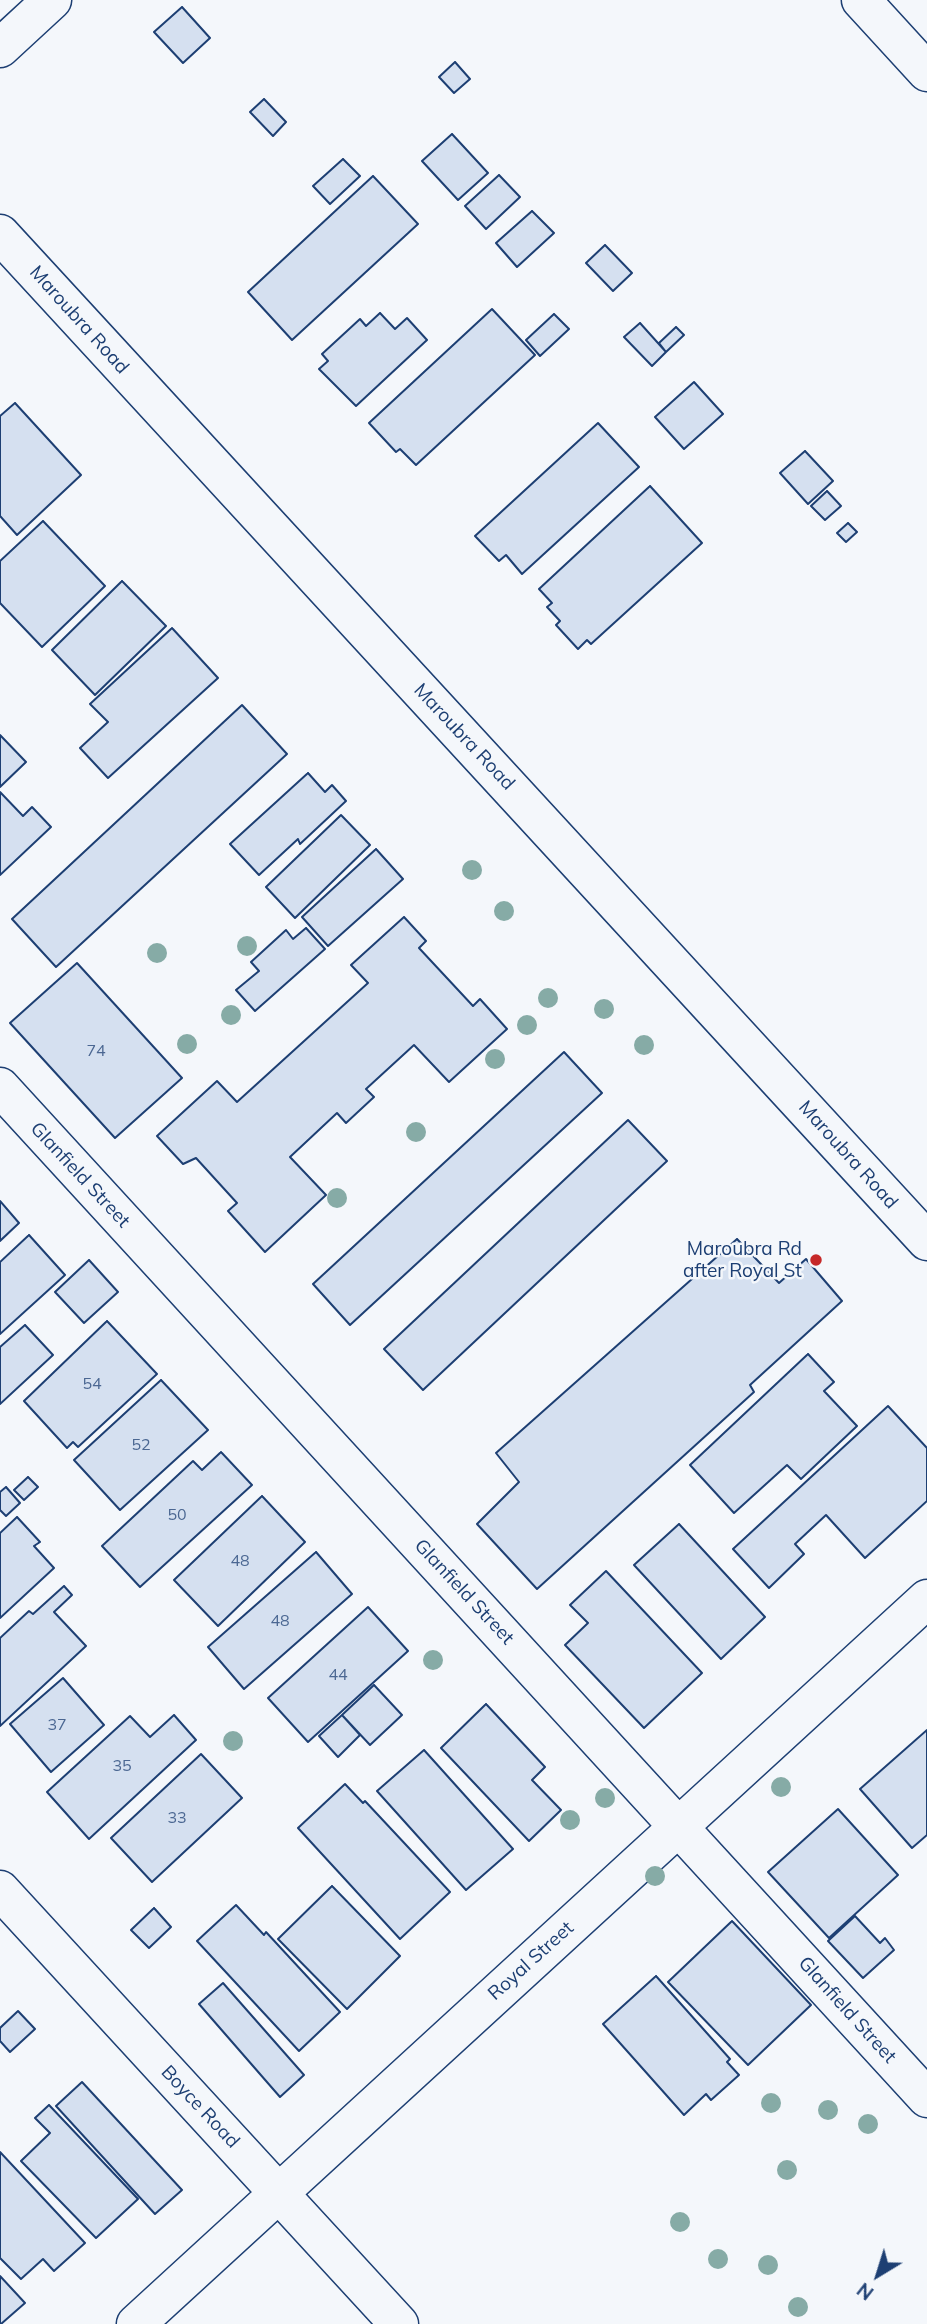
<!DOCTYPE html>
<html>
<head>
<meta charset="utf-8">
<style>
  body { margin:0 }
  #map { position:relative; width:927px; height:2324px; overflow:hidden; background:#f4f7fb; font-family:Mulish,sans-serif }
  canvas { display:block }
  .north { position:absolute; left:843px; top:2240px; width:70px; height:70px; -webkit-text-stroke:5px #f4f7fb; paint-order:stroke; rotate:218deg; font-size:19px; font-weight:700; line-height:28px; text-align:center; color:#1d3f73 }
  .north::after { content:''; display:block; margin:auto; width:24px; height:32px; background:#1d3f73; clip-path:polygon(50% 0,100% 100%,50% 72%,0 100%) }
</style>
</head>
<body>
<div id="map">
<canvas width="927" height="2324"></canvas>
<div class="north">N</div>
</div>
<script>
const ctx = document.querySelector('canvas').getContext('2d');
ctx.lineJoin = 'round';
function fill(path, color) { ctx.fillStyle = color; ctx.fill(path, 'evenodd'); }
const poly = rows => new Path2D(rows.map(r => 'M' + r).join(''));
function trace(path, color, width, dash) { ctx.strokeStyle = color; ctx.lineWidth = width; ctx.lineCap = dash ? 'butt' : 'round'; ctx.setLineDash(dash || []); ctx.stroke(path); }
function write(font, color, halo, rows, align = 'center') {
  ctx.font = font + ' Mulish,sans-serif'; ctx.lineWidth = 5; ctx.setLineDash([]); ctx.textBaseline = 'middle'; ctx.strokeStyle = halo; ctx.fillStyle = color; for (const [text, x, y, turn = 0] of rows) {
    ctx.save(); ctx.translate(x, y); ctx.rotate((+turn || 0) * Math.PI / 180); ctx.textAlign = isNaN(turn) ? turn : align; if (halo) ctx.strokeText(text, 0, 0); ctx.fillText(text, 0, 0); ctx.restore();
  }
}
const building = poly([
  [182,7,210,38,183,63,154,32,182,7],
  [455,62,470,79,454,93,439,77,455,62],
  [264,99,286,122,273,136,250,112,264,99],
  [452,134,488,173,458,200,422,161,452,134],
  [343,159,360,176,330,204,313,186,343,159],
  [499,175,520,197,486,229,465,206,499,175],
  [373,176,418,224,292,340,248,292,373,176],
  [532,211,554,233,517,267,496,243,532,211],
  [605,245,632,273,613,291,586,263,605,245],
  [492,309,535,355,416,465,400,449,396,452,369,423,492,309],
  [380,313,395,329,407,318,427,340,356,406,319,369,328,361,322,354,360,319,366,326,380,313],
  [554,314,569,329,540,356,526,340,554,314],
  [640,323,666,352,652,366,624,337,640,323],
  [676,327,684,335,666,352,659,343,676,327],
  [694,382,723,414,684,449,655,417,694,382],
  [15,403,81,475,17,535,0,516,0,416,15,403],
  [598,423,639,467,522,574,506,555,499,561,475,536,598,423],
  [805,451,833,481,808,504,780,473,805,451],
  [650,486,702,543,591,644,587,640,578,649,556,625,560,621,547,607,552,603,539,589,650,486],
  [827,491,841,506,825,520,811,506,827,491],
  [43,521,105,586,42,647,0,603,0,561,43,521],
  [848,523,857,532,846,542,837,533,848,523],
  [122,581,166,626,95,695,52,650,122,581],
  [172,628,218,678,108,778,80,748,108,722,90,704,172,628],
  [242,705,287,754,56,967,12,919,242,705],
  [0,735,26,762,0,787,0,735],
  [308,773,325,792,332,785,346,801,300,844,298,839,259,875,230,844,308,773],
  [0,792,23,816,32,807,51,827,0,875,0,792],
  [341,815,370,845,295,918,266,887,341,815],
  [376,849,403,879,328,946,302,917,376,849],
  [404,917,426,941,419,948,473,1006,480,999,507,1029,449,1082,414,1045,366,1089,374,1097,346,1123,337,1113,290,1157,326,1195,265,1252,228,1211,237,1203,196,1158,183,1164,157,1136,217,1081,237,1102,368,983,351,965,404,917],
  [306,928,325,949,255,1011,236,990,259,971,251,962,286,930,293,939,306,928],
  [77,963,182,1078,115,1138,10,1023,77,963],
  [564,1052,602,1093,350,1325,313,1284,564,1052],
  [628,1120,667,1161,423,1390,384,1349,628,1120],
  [0,1201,19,1223,0,1241,0,1201],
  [29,1235,65,1275,0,1334,0,1262,29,1235],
  [737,1239,779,1283,806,1259,842,1301,750,1385,754,1392,537,1589,477,1524,519,1482,496,1453,737,1239],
  [89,1260,118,1292,84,1323,55,1292,89,1260],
  [107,1321,157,1374,78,1447,73,1442,67,1448,24,1401,107,1321],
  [25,1325,53,1355,0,1404,0,1347,25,1325],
  [808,1354,834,1382,824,1391,857,1426,801,1479,787,1465,734,1513,690,1465,808,1354],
  [161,1380,208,1430,120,1510,74,1460,161,1380],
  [888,1406,927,1448,927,1501,865,1558,826,1515,795,1544,804,1554,769,1588,733,1549,888,1406],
  [221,1452,252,1485,140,1587,102,1546,193,1461,202,1470,221,1452],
  [28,1477,38,1487,24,1500,14,1490,28,1477],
  [6,1487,20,1503,6,1516,0,1510,0,1492,6,1487],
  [262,1496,305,1542,218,1626,174,1580,262,1496],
  [17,1517,40,1542,34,1546,54,1568,0,1618,0,1533,17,1517],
  [679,1524,765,1617,721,1659,634,1565,679,1524],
  [316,1552,352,1594,244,1689,208,1647,316,1552],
  [606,1571,702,1673,644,1728,565,1645,588,1623,570,1605,606,1571],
  [64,1586,72,1595,54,1612,86,1646,0,1726,0,1638,29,1611,33,1614,64,1586],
  [368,1607,408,1651,308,1742,268,1698,368,1607],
  [63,1678,104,1725,51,1772,10,1724,63,1678],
  [374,1685,402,1715,370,1745,342,1715,374,1685],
  [486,1704,545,1767,532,1780,561,1810,529,1841,441,1748,486,1704],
  [174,1715,196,1740,89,1839,47,1792,130,1716,150,1737,174,1715],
  [342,1715,360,1735,338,1757,319,1736,342,1715],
  [927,1730,927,1835,912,1848,860,1789,927,1730],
  [424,1750,513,1849,466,1890,377,1791,424,1750],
  [201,1754,242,1798,152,1882,111,1838,201,1754],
  [345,1784,363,1803,365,1801,450,1892,400,1939,298,1828,345,1784],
  [838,1809,898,1875,829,1938,768,1872,838,1809],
  [332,1886,400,1956,347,2009,278,1939,332,1886],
  [236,1905,264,1935,266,1932,340,2012,299,2051,197,1941,236,1905],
  [154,1908,171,1927,149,1948,131,1930,154,1908],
  [855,1916,880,1943,885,1938,894,1950,863,1978,828,1941,855,1916],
  [732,1921,811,2005,748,2065,668,1982,732,1921],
  [656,1976,730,2059,727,2062,739,2075,711,2100,706,2094,684,2115,603,2024,656,1976],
  [223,1983,304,2075,280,2097,199,2004,223,1983],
  [18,2011,35,2029,10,2052,0,2041,0,2028,18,2011],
  [82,2082,182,2190,155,2214,56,2106,82,2082],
  [49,2105,138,2199,96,2238,21,2161,50,2133,35,2118,49,2105],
  [0,2152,85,2243,54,2271,43,2259,21,2279,0,2258,0,2152],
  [0,2276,25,2303,1,2324,0,2324,0,2276]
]);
fill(building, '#d5e0f0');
trace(building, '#1d3f73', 2);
const minor = poly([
  [861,0,927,72],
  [0,48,52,0],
  [0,1087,927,2098],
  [0,1890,399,2324],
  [136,2324,927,1599]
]);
const secondary = poly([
  [0,234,927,1241]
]);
trace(minor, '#1d3f73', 41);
trace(secondary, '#1d3f73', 41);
trace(minor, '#f4f7fb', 38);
trace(secondary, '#f4f7fb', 38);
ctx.fillStyle = '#86aba6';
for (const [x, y] of [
  [472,870],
  [504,911],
  [247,946],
  [157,953],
  [548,998],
  [604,1009],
  [231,1015],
  [527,1025],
  [187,1044],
  [644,1045],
  [495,1059],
  [416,1132],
  [337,1198],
  [433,1660],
  [233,1741],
  [781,1787],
  [605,1798],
  [570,1820],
  [655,1876],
  [771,2103],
  [828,2110],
  [868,2124],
  [787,2170],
  [680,2222],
  [718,2259],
  [768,2265],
  [798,2307]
]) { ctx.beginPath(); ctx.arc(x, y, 10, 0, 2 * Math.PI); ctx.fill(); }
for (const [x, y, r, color] of [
  [816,1260,7,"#c62828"]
]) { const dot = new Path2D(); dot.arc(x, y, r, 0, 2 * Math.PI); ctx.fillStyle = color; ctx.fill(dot); trace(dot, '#f4f7fb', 2.5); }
write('16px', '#4b6792', null, [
  ["74",96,1051],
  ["54",92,1384],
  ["52",141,1445],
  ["50",177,1515],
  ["48",240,1561],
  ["48",280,1621],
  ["44",338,1675],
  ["37",57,1725],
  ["35",122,1766],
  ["33",177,1818]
]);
write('19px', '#1d3f73', '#f4f7fb', [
  ["Maroubra Road",79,320,48],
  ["Maroubra Road",464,737,47],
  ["Maroubra Road",848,1155,48],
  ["Glanfield Street",80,1175,47],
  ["Glanfield Street",464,1592,47],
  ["Royal Street",531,1961,-42],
  ["Glanfield Street",847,2010,48],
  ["Boyce Road",200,2107,47]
]);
write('19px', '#1d3f73', '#f4f7fb', [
  ["Maroubra Rd",802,1249],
  ["after Royal St",802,1271]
], 'right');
</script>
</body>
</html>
